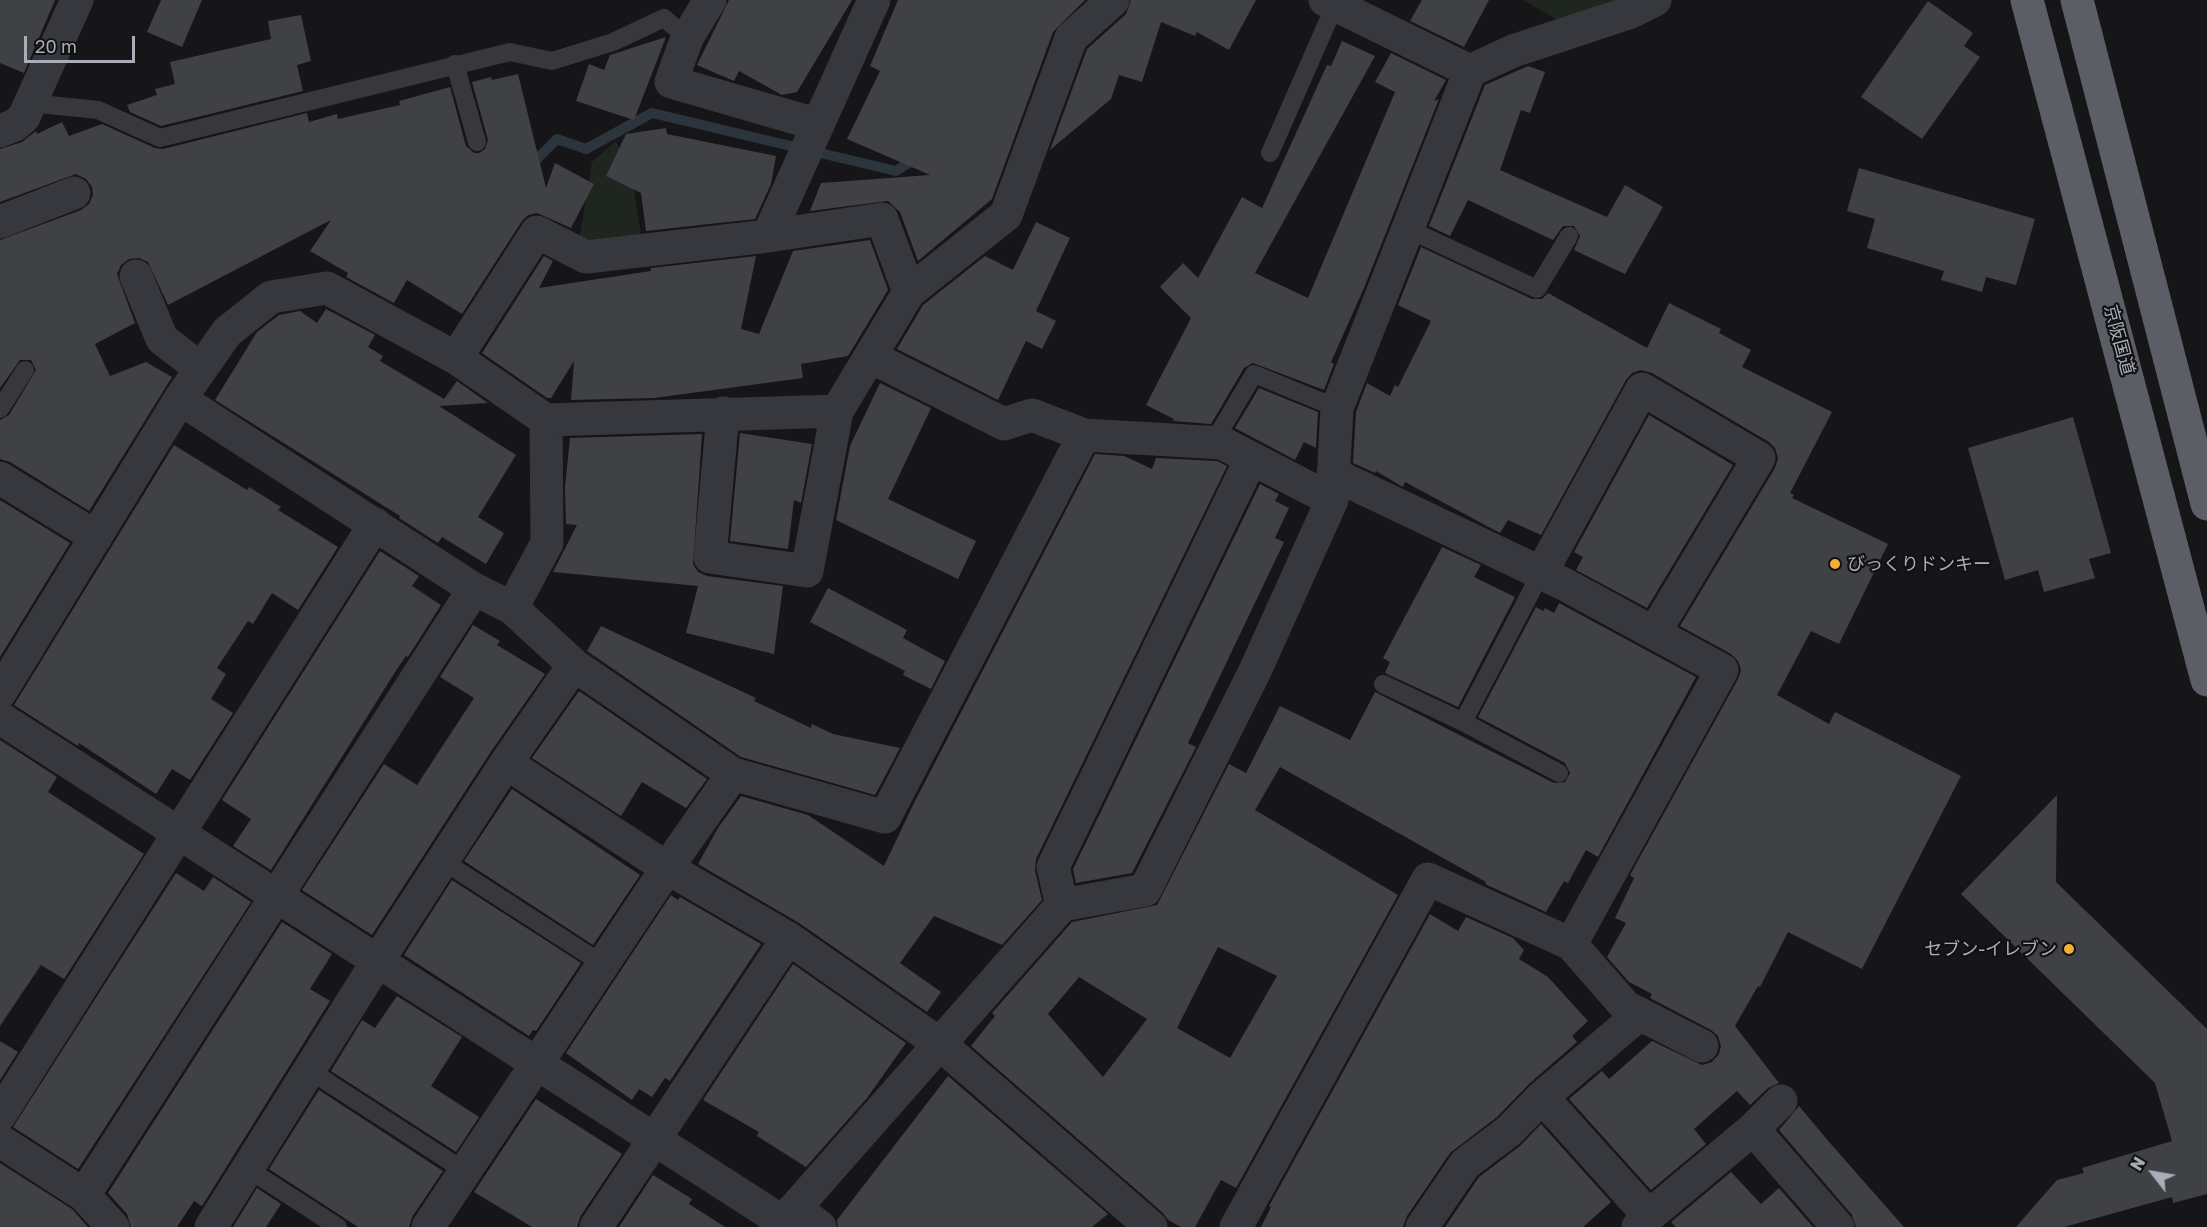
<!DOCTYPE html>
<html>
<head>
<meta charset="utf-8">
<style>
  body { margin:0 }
  #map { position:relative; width:2207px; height:1227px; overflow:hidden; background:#161618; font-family:"Golos Text",sans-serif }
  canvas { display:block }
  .north { position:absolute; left:2123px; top:1143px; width:60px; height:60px; -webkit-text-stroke:4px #111113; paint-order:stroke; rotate:301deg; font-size:16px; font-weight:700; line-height:24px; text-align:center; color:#a8adb8 }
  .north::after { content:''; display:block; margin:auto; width:21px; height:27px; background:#a8adb8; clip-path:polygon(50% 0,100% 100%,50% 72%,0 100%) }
  .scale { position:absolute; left:24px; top:36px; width:111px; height:27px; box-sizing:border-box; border:3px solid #a8adb8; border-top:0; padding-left:8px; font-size:18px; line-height:21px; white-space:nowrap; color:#a8adb8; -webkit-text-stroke:4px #111113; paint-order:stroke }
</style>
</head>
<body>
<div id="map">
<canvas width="2207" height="1227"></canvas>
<div class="north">N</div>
<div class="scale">20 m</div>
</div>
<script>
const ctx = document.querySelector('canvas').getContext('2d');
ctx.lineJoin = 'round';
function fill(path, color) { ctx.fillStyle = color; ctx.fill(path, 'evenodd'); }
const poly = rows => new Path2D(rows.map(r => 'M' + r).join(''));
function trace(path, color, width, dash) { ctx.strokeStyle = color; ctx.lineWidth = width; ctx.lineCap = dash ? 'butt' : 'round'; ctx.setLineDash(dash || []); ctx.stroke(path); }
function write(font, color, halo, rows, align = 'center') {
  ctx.font = font + ' "Golos Text","Noto Sans JP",sans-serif'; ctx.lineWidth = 4.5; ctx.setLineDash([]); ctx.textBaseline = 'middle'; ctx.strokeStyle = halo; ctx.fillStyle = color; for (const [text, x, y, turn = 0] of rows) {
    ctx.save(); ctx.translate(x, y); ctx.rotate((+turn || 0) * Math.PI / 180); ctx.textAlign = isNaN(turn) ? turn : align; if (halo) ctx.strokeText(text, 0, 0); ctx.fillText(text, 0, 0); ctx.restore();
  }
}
fill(poly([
  [1524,0,1614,0,1557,20],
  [616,141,632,178,642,240,590,246,579,240,592,162]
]), '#1e261f');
trace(poly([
  [529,167,557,139,586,149,652,113,896,171,918,157]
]), '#2c353c', 10);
fill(poly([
  [0,0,55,0,24,73,0,63],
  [161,0,202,0,182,47,147,32],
  [729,0,852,0,797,92,782,95,739,71,734,81,697,65],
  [898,0,1085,0,1053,32,992,199,918,261,900,212,888,201,810,211,821,183,930,175,847,139,880,71,870,66],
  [1131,0,1256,0,1229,50,1197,32,1195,36,1161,22,1142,82,1119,75,1111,99,1050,150,1087,49,1126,14],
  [1422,0,1489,0,1464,47,1410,21],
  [1928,1,1973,33,1964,46,1980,57,1922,139,1861,97],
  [301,15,311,61,297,65,303,91,161,126,130,112,127,105,157,95,155,89,175,84,170,62,271,39,268,21],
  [666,37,634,120,576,101,589,64,604,70,610,55],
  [1342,41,1375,56,1255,273,1308,298,1395,92,1375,82,1391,53,1446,80,1434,101,1439,99,1364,288,1331,362,1334,364,1324,390,1253,363,1244,368,1211,424,1173,421,1174,419,1146,405,1191,318,1160,287,1183,263,1198,278,1242,197,1262,208,1327,65,1331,66],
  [1528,66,1545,72,1530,113,1521,110,1500,170,1607,217,1625,185,1663,207,1625,274,1574,250,1580,236,1574,226,1563,226,1553,240,1468,200,1450,236,1429,226,1485,85],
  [518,74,546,188,555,163,594,184,571,228,537,213,528,215,522,221,462,314,407,280,394,303,346,277,348,273,310,251,331,220,168,305,148,262,139,258,129,259,121,265,117,274,135,323,95,344,110,376,146,362,172,377,89,511,10,462,0,459,0,420,9,415,36,370,31,360,20,360,0,388,0,240,81,210,89,204,93,195,92,187,86,179,76,174,0,202,0,149,22,142,36,131,37,134,62,122,69,136,102,124,155,148,163,149,307,113,309,122,337,114,338,119,400,105,399,101,450,87,466,146,474,153,479,153,485,149,488,140,472,82,491,77,492,80],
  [666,128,667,134,776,156,771,184,755,219,646,231,641,193,606,176,626,134],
  [1859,168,2035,219,2016,285,1986,277,1982,292,1941,280,1944,271,1867,248,1875,219,1847,211],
  [1036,222,1070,238,1036,311,1056,321,1042,349,1026,341,998,400,897,349,923,305,985,256,1013,270],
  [870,240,888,290,848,356,801,364,803,378,654,398,571,400,574,361,551,398,547,398,482,353,544,256,553,261,539,288,651,271,651,268,756,256,741,329,759,334,793,251],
  [1421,247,1532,299,1542,299,1548,293,1647,348,1669,303,1721,329,1719,333,1751,350,1742,367,1832,412,1790,493,1794,495,1792,498,1888,544,1839,644,1811,631,1777,695,1829,724,1835,712,1961,776,1862,969,1788,932,1760,987,1758,986,1735,1026,1779,1083,1768,1088,1750,1105,1737,1091,1694,1129,1706,1144,1651,1190,1569,1099,1602,1071,1609,1079,1652,1041,1702,1065,1712,1062,1719,1054,1721,1046,1718,1036,1711,1030,1650,998,1652,994,1629,982,1607,957,1626,923,1615,918,1634,878,1630,875,1738,679,1741,670,1738,661,1731,654,1680,626,1775,468,1778,458,1775,448,1769,442,1652,373,1641,370,1632,373,1626,380,1541,535,1508,520,1500,533,1405,482,1403,487,1376,471,1375,473,1353,463,1356,412,1367,383,1390,396,1395,385,1398,387,1431,321,1398,305],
  [326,309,375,335,368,347,383,356,380,361,444,399,457,381,488,403,439,406,516,455,478,517,504,533,486,564,442,537,438,543,399,518,400,516,215,400,257,332,279,315,300,311,317,323],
  [880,383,931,408,888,499,976,541,958,579,836,520,850,446],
  [1259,388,1318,412,1316,448,1304,442,1295,460,1235,428],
  [1649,415,1733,465,1647,608,1576,570,1583,557,1574,552],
  [2073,417,2111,553,2089,559,2095,578,2044,592,2038,570,2005,580,1968,448],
  [740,433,812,444,801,503,794,500,788,549,730,541],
  [702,434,693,564,698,572,707,576,783,586,774,654,686,633,698,586,553,572,577,525,566,524,565,487,570,438],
  [174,445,247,490,249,487,281,507,278,510,338,547,298,610,272,593,253,624,248,621,217,668,226,674,211,699,233,713,190,780,172,769,156,794,79,743,78,746,14,705],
  [1095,454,1124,456,1152,469,1156,458,1217,461,1227,466,1036,859,1035,871,1042,900,1002,945,934,916,900,963,941,992,927,1012,799,923,698,864,718,828,741,796,808,815,884,866,913,805],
  [1260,484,1279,494,1275,501,1289,508,1275,538,1284,542,1188,743,1196,747,1132,873,1076,883,1073,869],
  [0,500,70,543,0,657],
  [1442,547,1481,565,1474,577,1515,597,1458,707,1385,673,1390,662,1383,658],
  [380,551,419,576,412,586,441,605,408,657,406,656,397,669,271,870,233,846,251,819,222,800],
  [828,588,907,630,903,638,945,661,931,689,903,675,905,671,810,622],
  [1559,603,1696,677,1598,857,1586,850,1568,883,1564,881,1546,912,1485,884,1486,882,1280,767,1255,810,1398,895,1236,1188,1221,1180,1195,1227,1181,1227,1168,1220,1163,1213,971,1046,995,1016,992,1013,1072,922,1157,905,1229,764,1246,773,1280,706,1350,740,1375,692,1554,783,1565,782,1570,773,1565,763,1478,717,1536,607,1543,611,1545,608,1554,613],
  [1218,947,1277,976,1230,1058,1177,1028],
  [1079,977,1147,1019,1103,1077,1048,1014],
  [473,625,500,641,497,645,545,674,490,753,372,935,302,890,384,764,417,785,474,698,440,677],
  [601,626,756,698,754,701,811,728,812,724,833,734,900,748,875,795,741,757,587,651],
  [579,691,707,779,686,808,642,782,621,816,532,758],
  [0,740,57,777,48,792,144,854,64,979,41,965,0,1026],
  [512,789,640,875,593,945,464,861],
  [2057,795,2056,882,2207,1029,2207,1194,2173,1203,2172,1197,2064,1227,2016,1227,2057,1180,2084,1173,2082,1168,2172,1141,2155,1083,1961,894],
  [176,873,204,891,213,877,251,902,78,1169,13,1127],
  [452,880,581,963,536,1031,533,1030,529,1036,404,955],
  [671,895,678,900,680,897,761,944,670,1081,665,1078,652,1097,639,1089,632,1100,566,1053],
  [1430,914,1458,931,1466,917,1513,938,1524,950,1519,959,1548,977,1588,1021,1572,1036,1577,1042,1530,1083,1497,1117,1450,1153,1407,1216,1403,1227,1261,1227,1271,1207,1269,1206],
  [282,922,332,954,310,989,330,1001,202,1206,194,1201,177,1227,131,1227,127,1214,108,1193],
  [793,964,906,1043,867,1098,806,1167,757,1136,759,1132,703,1100],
  [397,996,462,1037,431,1086,479,1117,456,1152,331,1071,362,1020,375,1028],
  [0,1041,18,1052,0,1080],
  [948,1076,1108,1214,1092,1227,838,1227,837,1220],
  [319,1090,443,1171,412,1217,409,1227,358,1227,269,1169],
  [536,1099,622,1154,580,1217,577,1227,532,1227,474,1192],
  [1799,1106,1830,1143,1904,1227,1856,1227,1852,1215,1779,1130],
  [1541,1124,1611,1202,1583,1227,1445,1227,1479,1177,1520,1146],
  [0,1163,72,1209,88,1227,0,1227],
  [1731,1172,1761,1204,1779,1188,1813,1227,1676,1227,1671,1222],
  [653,1175,692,1199,689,1204,725,1227,619,1227],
  [257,1188,281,1204,266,1227,233,1227]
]), '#404145');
trace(poly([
  [455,64,477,142],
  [30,103,98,110,160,138,510,52,552,61,613,42,664,18,687,38],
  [1270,153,1335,5],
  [1408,229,1537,289,1569,236],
  [0,409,25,370],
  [1213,443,1254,374,1337,408],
  [1383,684,1463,722,1559,773],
  [1463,722,1541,573],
  [443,861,604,965],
  [309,1070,466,1172],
  [248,1169,338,1227]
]), '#37383d', 18);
trace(poly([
  [710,0,687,38,671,82,816,124],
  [1325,0,1470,71],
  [0,131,15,125,24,117,77,0],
  [0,222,74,193],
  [768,236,874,0],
  [136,276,162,339,201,369],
  [871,357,1004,424,1032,415,1084,435,1222,443,1332,500],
  [456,358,537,232,586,257,768,236,882,219,909,292],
  [180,399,474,589,512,608,574,665,733,774,885,817,1084,435],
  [723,413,710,557,807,571,837,411,909,292,1006,215,1071,38,1113,0],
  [546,420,837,411],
  [1335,475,1562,583,1722,670,1571,944],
  [0,478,96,537],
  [1541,573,1642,389,1759,458,1654,633],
  [0,693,180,399,227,332,271,297,327,288,456,358,546,420,547,543,512,608],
  [0,718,780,1220],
  [506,763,667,868,788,938,940,1044,1151,1227],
  [1062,905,1053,867,1251,459],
  [1542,1097,1649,1216,1638,1227],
  [0,1115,375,524],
  [1753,1129,1781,1101],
  [0,1141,84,1195,113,1227],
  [84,1195,474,589],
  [795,1208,820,1227],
  [1649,1216,1753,1129,1838,1227],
  [211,1227,377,962,506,763,574,665],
  [428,1227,667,868,733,774],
  [596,1227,788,938],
  [775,1227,795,1208,1062,905,1145,890,1254,673,1332,500,1337,408,1470,71,1513,51,1631,12,1655,0],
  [1236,1227,1428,879,1571,944,1626,1007,1702,1046],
  [1422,1227,1465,1164,1509,1131,1542,1097,1640,1014]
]), '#37383d', 33);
trace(poly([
  [2027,0,2207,680],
  [2077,0,2207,504]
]), '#5b5e65', 33);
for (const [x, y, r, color] of [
  [1835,564,6,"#f2b134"],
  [2069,949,6,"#f2b134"]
]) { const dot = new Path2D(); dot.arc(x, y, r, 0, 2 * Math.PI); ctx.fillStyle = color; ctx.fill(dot); trace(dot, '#111113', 2); }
write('18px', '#a8adb8', '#111113', [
  ["京阪国道",2119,340,75]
]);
write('18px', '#a8adb8', '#111113', [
  ["びっくりドンキー",1847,564],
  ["セブン-イレブン",2057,949,"right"]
], 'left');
</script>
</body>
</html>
